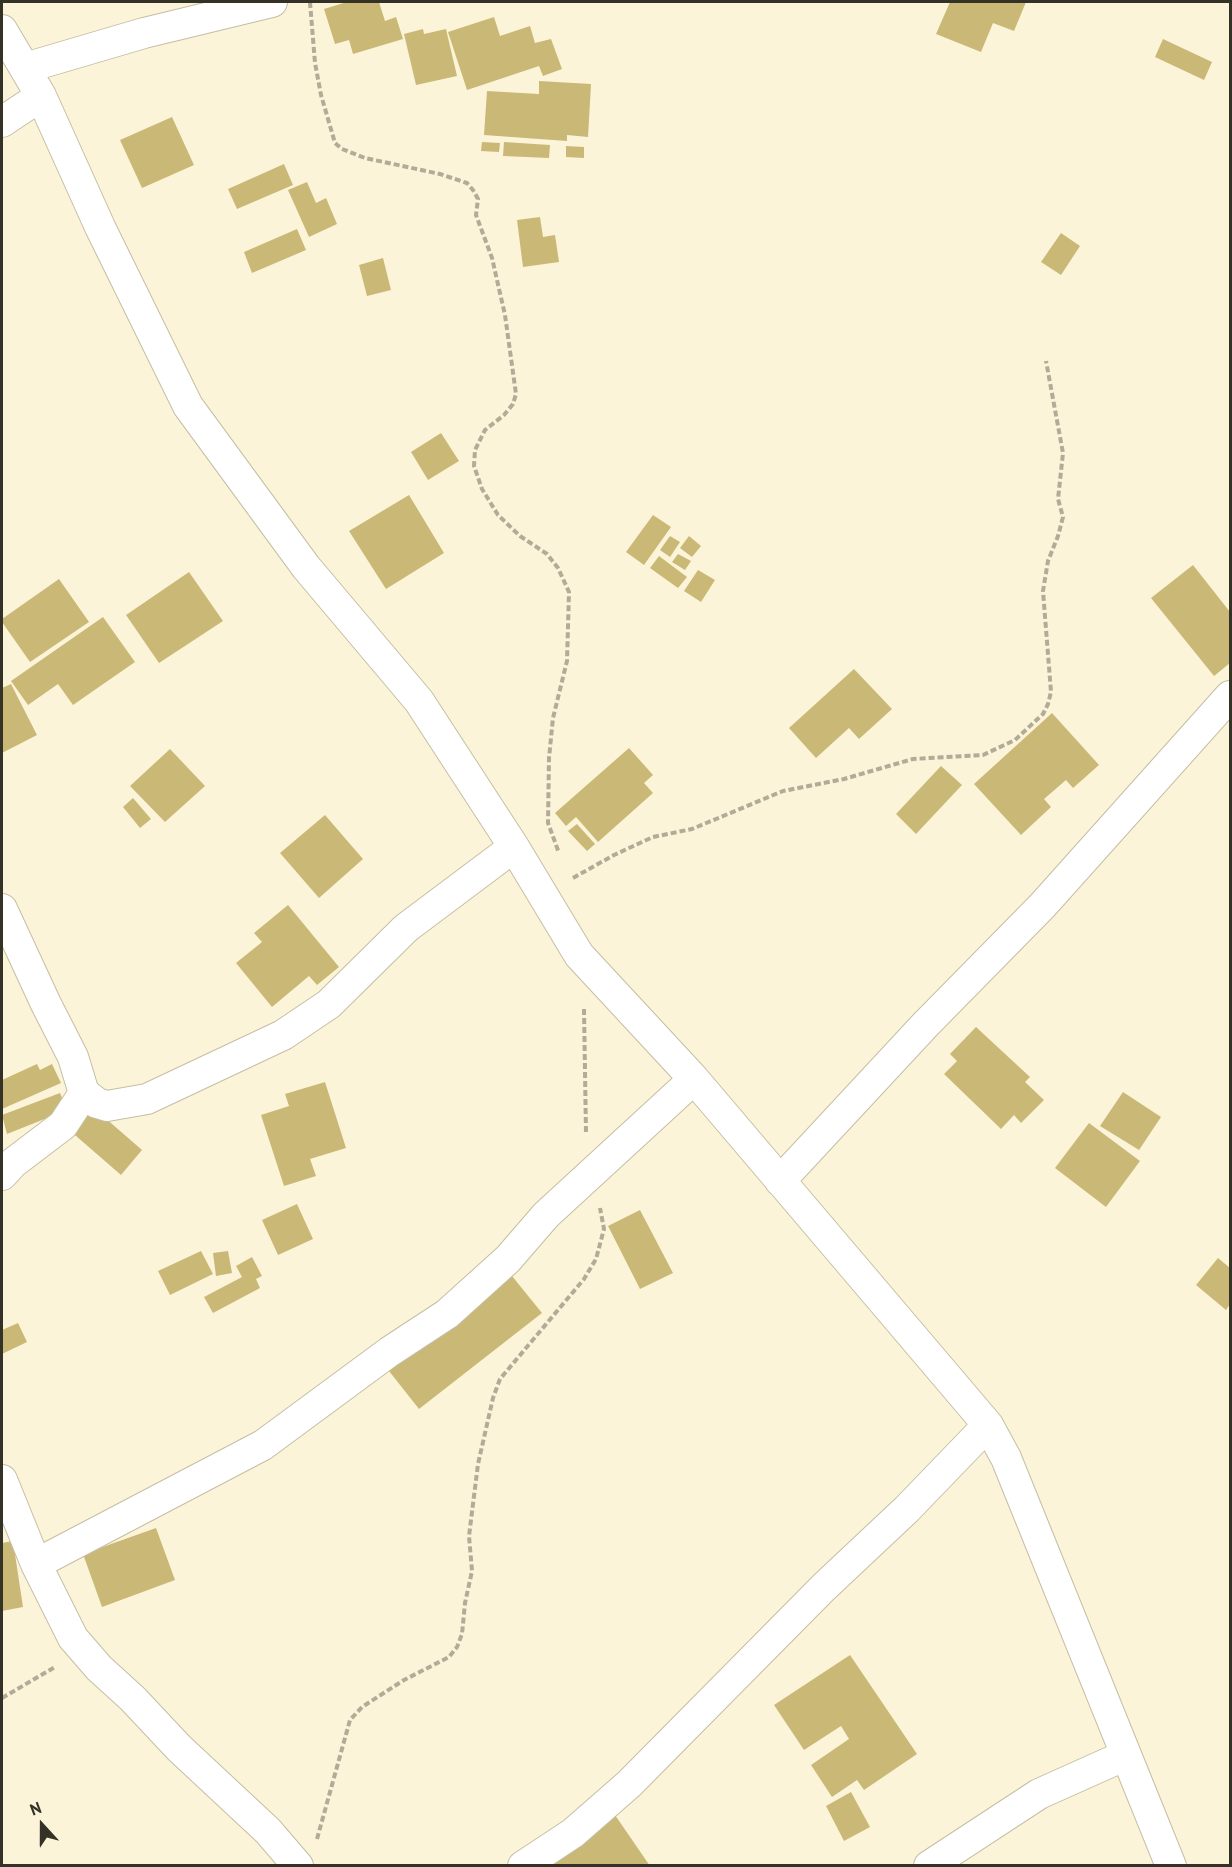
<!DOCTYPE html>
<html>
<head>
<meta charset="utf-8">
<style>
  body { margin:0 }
  #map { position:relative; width:1232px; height:1867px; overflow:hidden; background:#fbf4d9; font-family:"PT Sans",sans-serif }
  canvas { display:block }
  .frame { position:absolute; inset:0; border:3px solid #343127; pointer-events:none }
  .north { position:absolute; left:12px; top:1795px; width:60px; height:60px; -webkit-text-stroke:4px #fbf4d9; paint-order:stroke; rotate:339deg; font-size:16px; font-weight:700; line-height:24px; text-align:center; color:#343127 }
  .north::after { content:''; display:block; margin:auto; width:21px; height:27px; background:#343127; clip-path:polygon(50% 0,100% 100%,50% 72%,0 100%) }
</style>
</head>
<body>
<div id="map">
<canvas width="1232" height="1867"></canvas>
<div class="frame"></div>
<div class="north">N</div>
</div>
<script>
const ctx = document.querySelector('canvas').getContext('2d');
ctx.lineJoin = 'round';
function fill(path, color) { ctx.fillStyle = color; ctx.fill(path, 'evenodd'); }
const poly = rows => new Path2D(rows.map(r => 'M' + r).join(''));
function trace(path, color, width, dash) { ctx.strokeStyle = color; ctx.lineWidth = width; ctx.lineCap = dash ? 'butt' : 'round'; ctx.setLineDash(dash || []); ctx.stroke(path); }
fill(poly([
  [347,2,379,2,385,21,396,17,403,39,353,54,349,40,335,44,324,9],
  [950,2,1026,2,1014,31,993,23,981,52,936,34],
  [494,17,500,36,530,26,535,43,551,39,562,69,543,76,539,66,467,90,448,32],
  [423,29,424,34,446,29,457,76,416,85,404,34],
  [1163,39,1212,62,1204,80,1155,57],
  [539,81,591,84,588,137,567,135,567,141,484,135,487,91,539,94],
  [172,117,194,165,142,188,120,140],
  [482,142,500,143,499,152,481,151],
  [504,142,550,145,549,158,503,156],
  [566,146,584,147,584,158,566,157],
  [284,164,293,185,237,209,228,189],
  [307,182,316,203,326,198,337,224,309,237,288,190],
  [540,217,543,237,555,235,559,262,523,267,517,220],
  [297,229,306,250,252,273,244,252],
  [1061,233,1080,246,1061,275,1041,262],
  [383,258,391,290,367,296,359,265],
  [441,433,459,461,428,480,411,452],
  [409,495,444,553,386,589,349,531],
  [653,515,671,527,644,565,626,552],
  [670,536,680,542,670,557,660,550],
  [689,536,701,546,692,557,680,548],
  [678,554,691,561,685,570,672,562],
  [659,556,687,577,678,588,650,568],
  [1193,565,1230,612,1230,663,1214,676,1151,598],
  [698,570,715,580,701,602,684,591],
  [189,572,223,621,159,663,126,615],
  [59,579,89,622,30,662,2,622,2,619],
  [103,617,135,662,73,705,58,684,28,705,11,681],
  [854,669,892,709,859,739,849,728,816,758,789,728],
  [11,684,37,735,2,753,2,688],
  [1052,713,1099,765,1073,788,1066,780,1044,799,1051,807,1021,835,974,784],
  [629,748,653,775,644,783,653,793,598,842,576,817,566,826,555,813],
  [170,749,205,786,165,822,130,786],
  [941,766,962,785,916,834,896,814],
  [133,798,151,819,140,828,123,807],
  [325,815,363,859,319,898,280,853],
  [577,824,595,844,587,851,568,831],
  [288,905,339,967,317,985,309,976,272,1007,236,963,262,942,254,933],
  [976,1027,1030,1077,1025,1082,1044,1100,1021,1123,1014,1115,1001,1129,944,1074,957,1061,950,1054],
  [37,1064,40,1070,52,1064,61,1083,2,1109,2,1080],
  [325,1082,346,1148,310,1159,316,1176,284,1186,261,1115,289,1106,285,1094],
  [1123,1092,1161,1117,1139,1150,1100,1126],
  [60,1093,67,1110,7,1134,2,1115],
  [89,1104,142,1150,121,1175,68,1129],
  [1089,1123,1140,1161,1106,1207,1055,1168],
  [297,1204,313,1239,278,1255,262,1220],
  [640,1210,673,1273,640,1289,608,1226],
  [201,1251,213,1274,170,1295,158,1271],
  [228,1251,232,1273,216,1276,213,1253],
  [252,1257,262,1276,256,1279,260,1288,213,1313,204,1297,242,1277,236,1266],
  [1218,1258,1230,1268,1230,1304,1226,1310,1196,1285],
  [512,1276,542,1313,419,1409,389,1371],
  [18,1323,27,1342,2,1354,2,1330],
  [156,1528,175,1580,102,1607,83,1554],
  [13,1541,23,1607,2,1611,2,1543],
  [850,1655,917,1754,864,1790,857,1780,832,1797,811,1765,849,1739,841,1726,804,1750,774,1705],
  [851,1792,870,1827,844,1841,826,1806],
  [615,1815,650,1866,545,1866]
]), '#cab976');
const minor = poly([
  [2,30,41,96,100,227,188,406,306,567,419,701,514,847,579,955,694,1079,988,1425,1006,1458,1171,1866],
  [25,68,144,33,272,2],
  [2,122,41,96],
  [2,909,46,1004,73,1057,84,1093,63,1125,13,1163,2,1175],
  [84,1093,97,1103,107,1106,147,1099,283,1035,329,1004,406,928,514,847],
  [780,1181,925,1025,1043,905,1230,696],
  [2,1480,36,1564,73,1638,99,1668,133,1699,179,1748,268,1831,298,1866],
  [36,1564,263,1445,389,1352,447,1314,508,1259,546,1215,694,1079],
  [523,1866,573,1833,629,1784,824,1587,907,1509,988,1425],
  [929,1866,1039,1794,1126,1755]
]);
trace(minor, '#c5bea4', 32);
trace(poly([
  [310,2,315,63,321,95,335,143,342,149,365,158,440,174,467,183,473,190,478,199,476,215,492,258,505,315,516,394,513,404,504,415,485,430,475,450,474,466,482,489,498,515,520,536,547,554,558,568,569,592,567,661,553,718,549,758,548,823,559,853],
  [573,878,614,855,653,837,692,829,783,791,844,779,913,759,983,755,1015,740,1043,714,1048,704,1051,692,1043,591,1048,561,1058,536,1063,517,1058,499,1063,453,1046,361],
  [584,1009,586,1133],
  [2,1698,55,1667],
  [317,1839,350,1720,362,1707,404,1680,449,1657,457,1647,462,1634,465,1603,472,1571,469,1536,478,1464,493,1398,500,1379,584,1279,596,1259,604,1229,600,1208]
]), '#b1ab97', 4, [6, 3]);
trace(minor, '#fff', 30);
</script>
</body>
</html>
